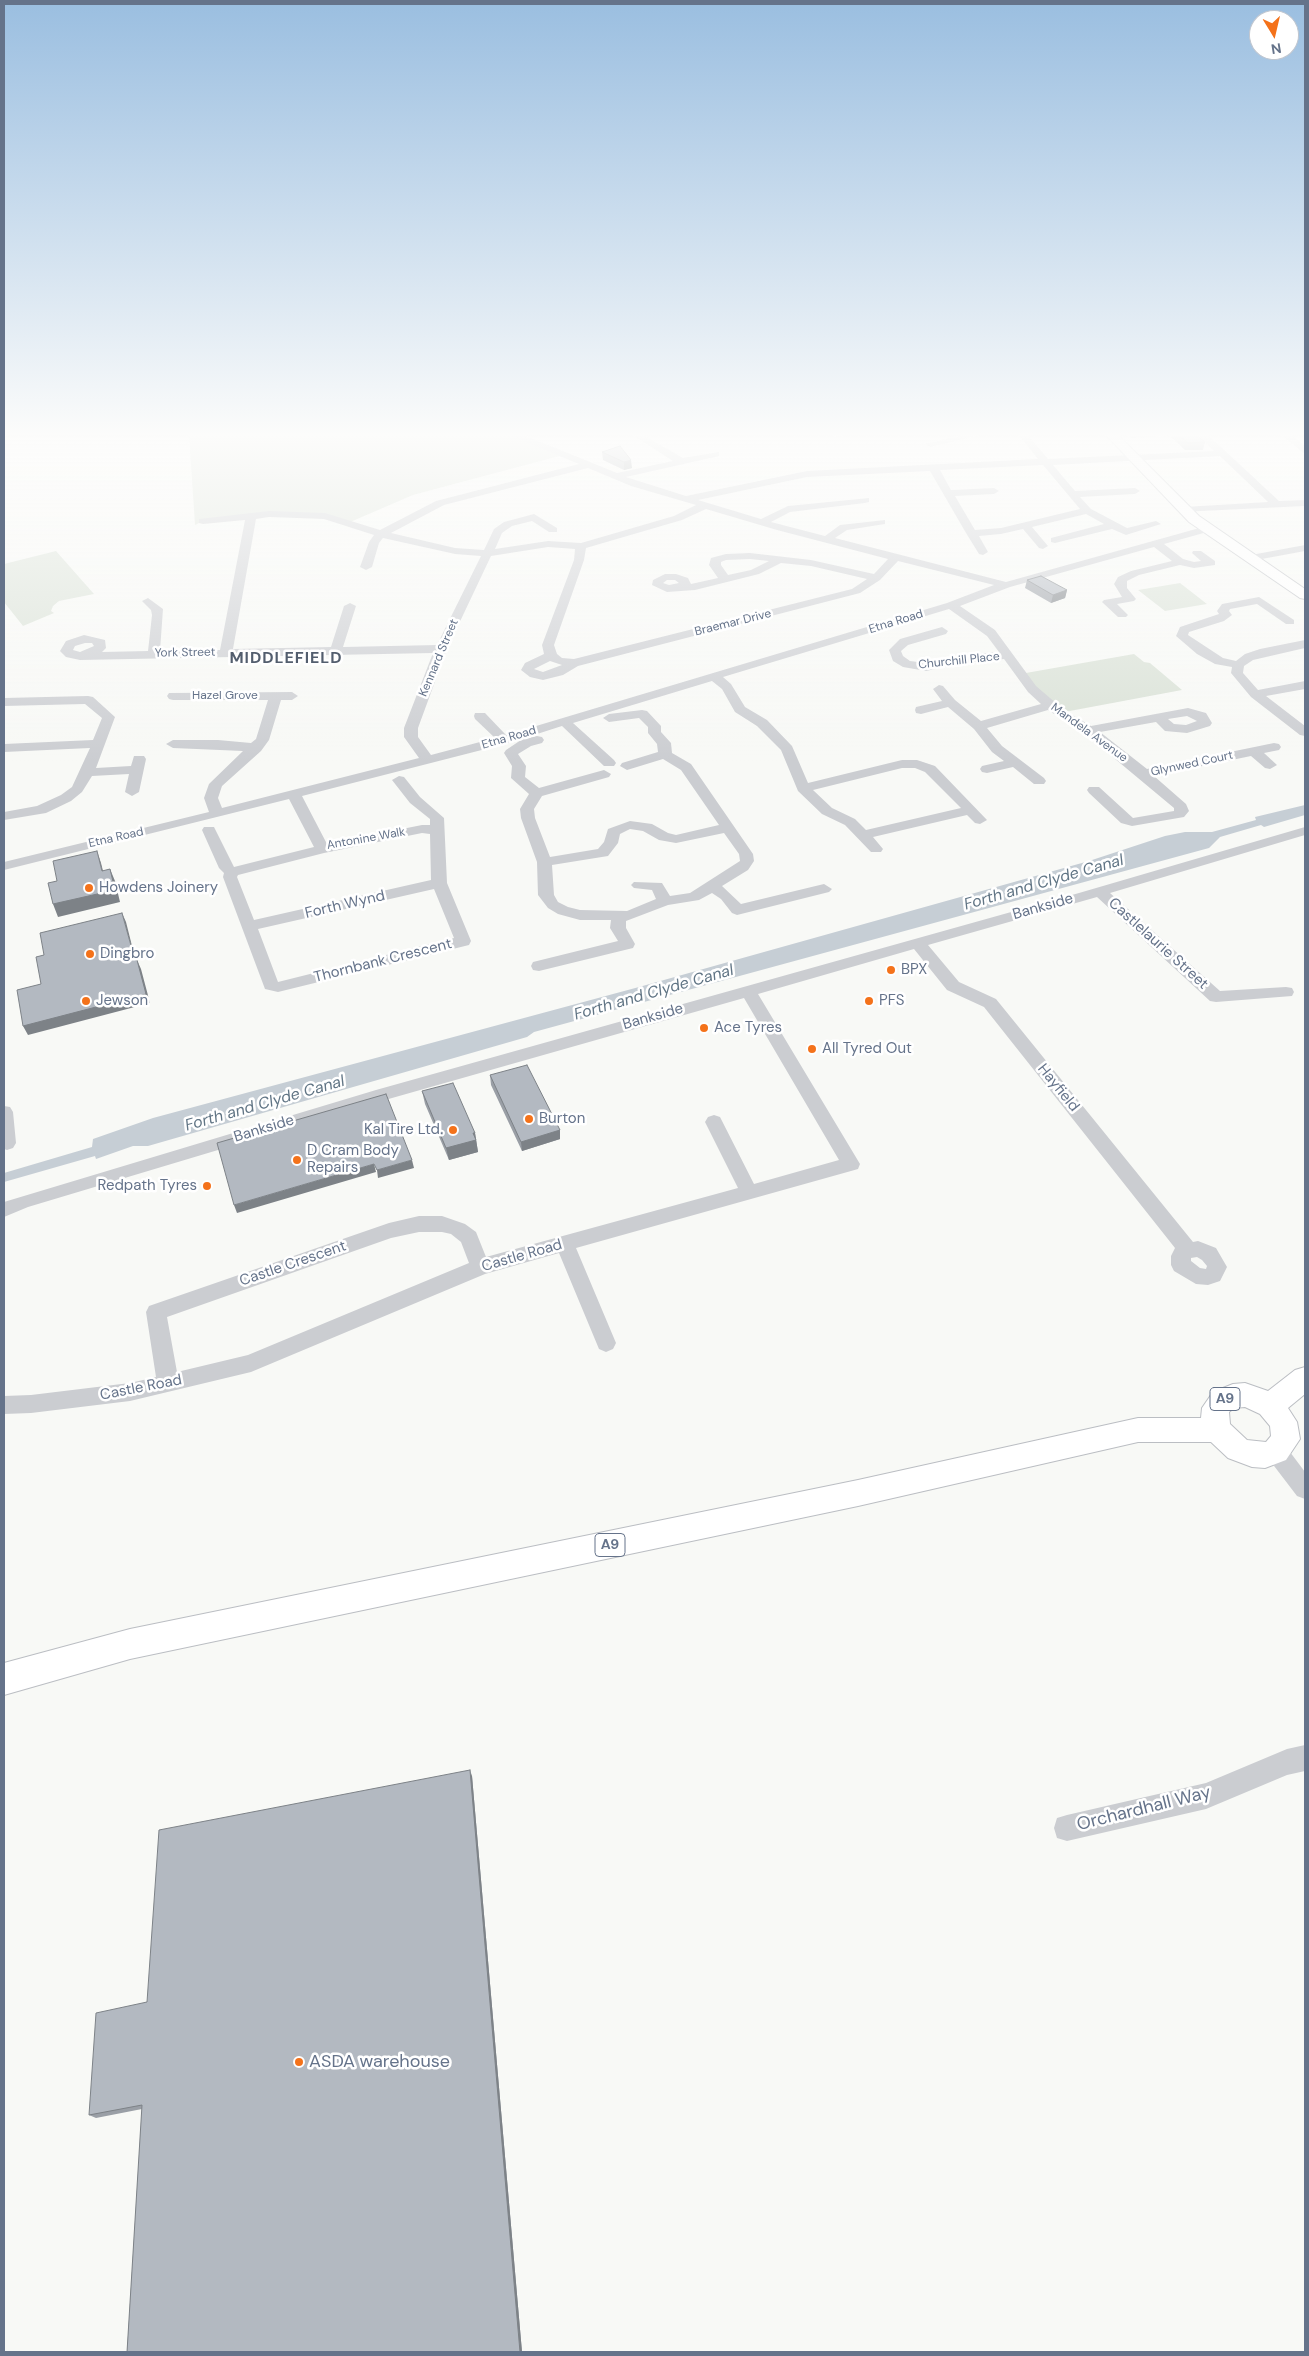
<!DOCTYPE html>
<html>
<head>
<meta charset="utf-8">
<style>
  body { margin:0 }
  #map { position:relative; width:1309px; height:2356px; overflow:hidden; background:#f8f9f6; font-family:"DM Sans",sans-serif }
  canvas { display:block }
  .frame { position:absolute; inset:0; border:5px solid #65738a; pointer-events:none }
  .north { position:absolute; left:1249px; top:10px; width:50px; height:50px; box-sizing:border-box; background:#fff; border:1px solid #c1c7d0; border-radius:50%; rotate:171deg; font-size:14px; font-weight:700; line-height:20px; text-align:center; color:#65738a }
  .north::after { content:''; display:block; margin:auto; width:18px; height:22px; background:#f4721a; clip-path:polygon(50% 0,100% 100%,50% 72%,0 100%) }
</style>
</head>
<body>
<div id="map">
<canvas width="1309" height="2356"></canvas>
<div class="frame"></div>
<div class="north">N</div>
</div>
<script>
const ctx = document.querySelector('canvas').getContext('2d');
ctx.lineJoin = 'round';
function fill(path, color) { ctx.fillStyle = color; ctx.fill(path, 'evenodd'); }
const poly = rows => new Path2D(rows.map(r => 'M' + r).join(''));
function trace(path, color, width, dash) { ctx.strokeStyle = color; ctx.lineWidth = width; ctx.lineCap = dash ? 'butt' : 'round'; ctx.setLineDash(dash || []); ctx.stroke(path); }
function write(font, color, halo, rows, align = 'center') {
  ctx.font = font + ' "DM Sans",sans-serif'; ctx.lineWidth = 5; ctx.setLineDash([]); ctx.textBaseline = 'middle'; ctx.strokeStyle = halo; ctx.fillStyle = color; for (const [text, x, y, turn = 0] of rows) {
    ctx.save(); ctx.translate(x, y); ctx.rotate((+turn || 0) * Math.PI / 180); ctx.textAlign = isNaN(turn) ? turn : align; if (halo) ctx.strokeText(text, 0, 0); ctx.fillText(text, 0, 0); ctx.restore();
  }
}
fill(poly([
  [197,434,514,434,563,455,413,495,348,523,325,516,269,514,203,521,195,525,189,435],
  [56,551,94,594,59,601,53,606,51,611,54,613,23,626,4,602,4,564],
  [1180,583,1207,604,1165,611,1138,590],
  [1134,654,1144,662,1150,663,1182,690,1059,713,1020,674]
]), '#d9e1d6');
fill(poly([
  [1305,805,1305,815,1264,827,1261,825,1220,837,1209,848,534,1032,527,1037,148,1146,133,1146,96,1159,95,1156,4,1182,4,1173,92,1147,93,1139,153,1118,639,987,1089,861,1165,836,1185,832,1212,832,1256,820,1255,817]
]), '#c6ced5');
const major = poly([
  [1105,434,1117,434,1199,516,1305,589,1305,599,1300,598,1189,522,1105,434],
  [1305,1367,1305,1394,1288,1408,1297,1422,1300,1439,1286,1460,1265,1468,1252,1467,1228,1458,1211,1442,1138,1442,858,1506,130,1659,4,1695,4,1663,130,1629,858,1480,1138,1418,1201,1418,1202,1408,1213,1392,1233,1384,1245,1383,1268,1391,1295,1370,1305,1367],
  [1245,1407,1260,1414,1270,1426,1271,1436,1266,1442,1247,1440,1230,1424,1229,1412,1234,1408,1245,1407]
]);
trace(major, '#bbbec3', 2);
fill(poly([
  [4,434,10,434,4,437,4,434],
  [510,434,521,434,617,473,673,461,631,434,641,434,683,458,719,452,719,456,626,477,686,496,807,471,1038,459,1018,434,1027,434,1048,459,1214,451,1197,434,1207,434,1279,501,1305,500,1305,506,1180,512,1180,508,1184,507,1268,502,1220,456,1053,465,1075,491,1135,488,1140,491,1135,494,1080,497,1091,509,1127,528,1156,521,1161,524,1126,535,1112,529,1055,543,1051,542,1051,538,1104,524,1086,514,1032,527,1048,546,1043,549,1039,548,1023,529,1001,534,979,536,988,552,983,555,979,554,966,533,930,471,807,477,698,500,761,519,788,506,869,498,869,502,865,503,790,512,771,522,825,536,840,525,885,520,885,524,847,530,835,538,1006,582,1203,527,1211,527,1211,531,1164,544,1183,559,1194,562,1201,561,1192,553,1193,551,1201,551,1215,561,1215,565,1194,568,1180,565,1139,575,1127,581,1127,588,1136,599,1134,601,1117,604,1128,615,1126,617,1118,617,1102,602,1104,600,1122,597,1114,584,1118,577,1131,571,1172,561,1154,547,1010,587,960,606,995,630,1036,686,1064,710,1091,726,1188,708,1206,713,1212,723,1210,726,1187,733,1165,731,1156,722,1100,732,1147,769,1274,743,1279,744,1281,747,1279,750,1264,753,1277,765,1270,769,1265,768,1251,756,1154,776,1186,804,1189,811,1184,817,1132,826,1121,823,1089,793,1087,790,1089,787,1099,787,1133,818,1174,811,1174,808,1084,733,1048,710,987,728,1002,746,1044,778,1046,781,1044,784,1034,784,1013,767,987,773,982,772,980,769,982,766,1004,761,992,752,974,729,948,707,921,714,916,713,915,710,916,707,942,701,933,689,939,685,943,686,955,700,981,721,1041,704,1028,692,1004,659,963,663,926,671,903,667,893,661,889,650,900,639,942,627,948,631,946,634,908,645,901,651,903,656,910,661,926,663,963,655,999,652,987,636,949,609,723,677,731,684,745,707,767,720,792,746,808,783,902,760,917,760,935,766,987,820,980,824,975,823,967,815,873,837,883,849,881,852,871,852,845,825,822,814,798,791,781,750,757,726,735,712,722,689,712,681,573,723,614,760,616,763,614,766,604,766,562,726,509,743,302,796,327,844,422,825,430,825,430,819,410,803,392,780,399,776,404,777,420,797,444,818,447,883,471,941,469,945,278,992,265,989,223,877,224,873,219,868,202,830,204,827,214,827,234,867,314,847,289,799,4,870,4,862,209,812,204,798,209,784,243,751,173,748,166,744,173,740,218,740,251,743,256,739,268,700,173,700,169,699,167,696,169,693,292,692,298,696,292,700,281,700,269,740,261,751,222,786,218,798,222,808,419,758,404,737,404,728,433,653,80,660,66,657,60,651,66,641,84,635,105,640,106,648,102,652,148,651,152,615,151,610,142,601,148,598,163,609,160,651,220,650,245,520,203,524,199,523,199,519,269,511,325,513,380,530,436,501,579,464,511,436,510,434],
  [1043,465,1080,509,1001,528,975,530,955,496,994,494,999,491,994,488,951,490,940,470,1043,465],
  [588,468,631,486,696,505,674,516,581,543,548,541,495,549,502,533,512,526,532,521,549,532,557,532,557,528,534,514,504,522,494,529,484,550,455,548,391,533,444,505,588,468],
  [706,509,777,530,888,559,874,574,811,560,750,553,726,554,711,558,709,565,718,578,691,584,688,578,676,574,665,574,653,580,652,585,667,592,695,590,759,574,781,563,811,566,867,579,852,589,574,659,562,658,557,654,554,645,584,560,586,548,682,520,706,509],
  [269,517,324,519,374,535,369,542,360,567,366,570,372,567,379,543,383,538,455,554,481,556,437,645,343,647,356,606,350,603,344,606,331,647,233,649,256,519,269,517],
  [548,547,575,549,574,560,542,645,544,654,525,663,521,670,530,677,543,680,563,675,578,666,860,593,880,580,898,561,994,585,947,603,506,735,485,713,475,713,474,716,475,719,495,738,431,755,418,737,418,728,447,649,491,556,548,547],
  [750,559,769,561,751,570,728,575,721,565,721,562,726,560,750,559],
  [667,580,675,580,679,583,669,585,663,583,667,580],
  [85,643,92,643,94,646,80,652,73,650,75,646,85,643],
  [550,661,562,665,543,672,534,669,550,661],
  [1187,716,1197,721,1186,725,1174,724,1168,719,1187,716],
  [902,768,915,768,925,772,961,808,866,830,855,819,832,808,813,790,902,768],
  [422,833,430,834,431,880,254,920,237,877,238,875,324,853,422,833],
  [434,889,454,938,278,982,258,929,434,889],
  [968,434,984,434,930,447,925,444,968,434],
  [1280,434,1290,434,1305,446,1305,454,1280,434],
  [1305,545,1305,551,1251,561,1246,558,1251,555,1305,545],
  [1259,597,1294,620,1294,624,1286,624,1257,604,1230,609,1229,611,1232,615,1224,621,1189,632,1188,635,1223,658,1236,661,1245,654,1260,649,1305,640,1305,648,1253,660,1244,666,1243,673,1258,690,1305,681,1305,689,1266,696,1305,726,1305,736,1300,735,1251,697,1231,673,1232,667,1215,664,1197,654,1176,636,1180,627,1219,614,1217,611,1222,604,1259,597],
  [88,696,93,697,115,717,96,768,131,766,134,756,144,756,146,759,139,792,132,796,125,792,129,774,92,776,82,792,71,801,46,813,4,820,4,812,37,806,61,795,72,787,90,748,4,752,4,744,93,740,102,718,85,704,4,706,4,698,88,696],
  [642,710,647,711,661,726,661,732,671,743,672,753,691,764,753,854,754,861,748,870,722,886,741,904,824,884,832,889,829,892,737,915,732,913,721,899,712,893,699,900,668,905,626,921,626,928,635,944,633,948,539,971,533,970,531,966,533,962,618,941,610,928,611,920,580,920,558,914,548,908,538,895,537,862,521,818,520,809,529,794,511,778,512,766,504,753,506,750,521,740,537,736,542,737,544,740,542,743,531,746,518,754,526,766,525,777,539,788,604,770,611,774,609,777,542,796,534,809,535,818,550,857,598,849,604,842,608,829,630,821,652,824,668,833,676,835,719,825,681,770,663,759,627,770,620,766,622,763,658,752,657,744,648,733,648,727,639,718,609,722,603,718,609,714,642,710],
  [630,829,643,831,659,840,676,843,724,833,739,854,740,861,690,893,670,896,662,883,634,882,631,885,634,888,652,890,656,899,627,911,580,910,568,907,558,902,554,895,552,865,608,856,618,843,620,834,630,829],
  [1305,827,1305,835,1110,893,1220,991,1286,987,1292,988,1294,992,1292,996,1216,1002,1210,1001,1097,897,928,945,959,982,996,999,1193,1242,1198,1241,1216,1248,1227,1267,1220,1281,1208,1285,1196,1284,1174,1271,1171,1265,1171,1256,1175,1248,984,1007,947,990,914,949,758,994,860,1164,858,1169,851,1171,576,1248,616,1343,613,1349,606,1352,599,1349,559,1253,485,1274,251,1372,130,1401,31,1413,4,1414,4,1396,31,1395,130,1383,156,1377,146,1312,149,1306,389,1223,419,1216,442,1216,465,1224,476,1232,486,1257,738,1188,705,1122,708,1117,714,1115,720,1117,754,1184,839,1160,744,998,378,1102,28,1207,4,1217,4,1202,376,1090,1079,893,1305,827],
  [419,1232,442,1232,451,1234,461,1242,469,1263,248,1355,177,1372,167,1317,391,1238,419,1232],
  [1197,1257,1202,1260,1207,1266,1206,1269,1200,1268,1191,1261,1191,1258,1197,1257],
  [4,1106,10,1107,13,1112,16,1143,13,1148,7,1150,4,1149,4,1106],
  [1276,1441,1284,1444,1305,1472,1305,1499,1297,1496,1268,1458,1265,1451,1268,1444,1276,1441],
  [1305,1745,1305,1771,1287,1775,1206,1809,1067,1841,1057,1838,1054,1828,1057,1818,1067,1815,1206,1783,1287,1749,1305,1745]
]), '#cbcdd1');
fill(major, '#fff');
fill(poly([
  [1125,434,1168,434,1167,436,1131,438],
  [1168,434,1195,434,1205,442,1203,450,1185,450],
  [620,446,632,468,624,470,603,460,602,452],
  [1027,580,1067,590,1065,598,1051,603,1025,588],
  [490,1075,560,1130,560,1139,522,1151,491,1085],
  [422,1091,475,1133,478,1152,449,1160,425,1104],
  [472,1776,522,2352,127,2352,142,2109,96,2118,89,2115,147,2002]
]), '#9a9fa6');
fill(poly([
  [833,434,850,434,832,437],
  [631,460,632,468,624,470,624,462],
  [1067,590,1065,598,1051,603,1053,595],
  [97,851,101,863,106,883,102,871],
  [110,869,115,881,120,902,58,917,53,904],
  [122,913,126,922,138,970,135,960],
  [137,960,141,969,150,1003,28,1035,23,1026],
  [560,1130,560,1139,522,1151,521,1142],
  [473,1133,475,1133,478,1152,449,1160,446,1148],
  [412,1160,414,1168,378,1178,377,1170],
  [374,1164,376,1172,237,1213,234,1205],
  [470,1770,472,1776,522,2352,520,2352]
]), '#7d8287');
const building = poly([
  [1178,434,1195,434,1205,442,1188,443,1178,434],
  [620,446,631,460,624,462,602,452,620,446],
  [1041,576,1067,590,1053,595,1027,580,1041,576],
  [97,851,102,871,110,869,115,890,53,904,48,883,57,881,53,861,97,851],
  [122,913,135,960,137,960,146,994,23,1026,17,990,41,984,36,957,44,955,40,933,122,913],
  [527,1065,560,1130,521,1142,490,1075,527,1065],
  [453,1083,475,1133,473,1133,476,1140,446,1148,422,1091,453,1083],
  [386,1094,412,1160,377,1170,374,1164,234,1205,217,1143,386,1094],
  [470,1770,520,2352,127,2352,142,2105,89,2115,96,2013,147,2002,159,1830,470,1770]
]);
fill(building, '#b3b9c1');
trace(building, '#7d8287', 1);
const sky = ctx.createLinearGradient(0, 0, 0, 763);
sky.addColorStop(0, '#9abee0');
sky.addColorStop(0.57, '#fcfcfb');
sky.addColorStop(1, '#fcfcfb00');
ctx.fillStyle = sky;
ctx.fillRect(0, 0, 1309, 763);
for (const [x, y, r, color] of [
  [89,888,5,"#f4721a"],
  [90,954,5,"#f4721a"],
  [891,970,5,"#f4721a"],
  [86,1001,5,"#f4721a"],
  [869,1001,5,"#f4721a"],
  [704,1028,5,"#f4721a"],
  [812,1049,5,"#f4721a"],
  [529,1119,5,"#f4721a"],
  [453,1130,5,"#f4721a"],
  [297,1160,5,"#f4721a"],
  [207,1186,5,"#f4721a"],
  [299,2062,5,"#f4721a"]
]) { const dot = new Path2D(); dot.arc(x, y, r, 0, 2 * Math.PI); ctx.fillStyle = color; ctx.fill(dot); trace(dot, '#fff', 2); }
write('12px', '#65738a', '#fff', [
  ["Etna Road",896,622,-17],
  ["Braemar Drive",733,623,-14],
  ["York Street",185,653,-1],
  ["Kennard Street",439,658,-67],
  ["Churchill Place",959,661,-6],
  ["Hazel Grove",225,696],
  ["Mandela Avenue",1089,733,36],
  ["Etna Road",509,738,-16],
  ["Glynwed Court",1192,764,-12],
  ["Etna Road",116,838,-13],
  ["Antonine Walk",366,839,-10]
]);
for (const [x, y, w] of [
  [1225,1399,30],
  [610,1545,30]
]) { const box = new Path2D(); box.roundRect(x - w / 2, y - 11.5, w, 23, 4); ctx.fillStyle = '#fff'; ctx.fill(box); trace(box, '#65738a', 1); }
write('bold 14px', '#65738a', null, [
  ["A9",1225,1399],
  ["A9",610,1545]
]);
write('15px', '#65738a', '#fff', [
  ["Howdens Joinery",99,888],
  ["Dingbro",100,954],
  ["BPX",901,970],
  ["Jewson",96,1001],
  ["PFS",879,1001],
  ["Ace Tyres",714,1028],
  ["All Tyred Out",822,1049],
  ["Burton",539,1119],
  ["Kal Tire Ltd.",443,1130,"right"],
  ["D Cram Body",307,1151],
  ["Repairs",307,1168],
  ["Redpath Tyres",197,1186,"right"]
], 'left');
write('15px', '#65738a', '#fff', [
  ["Forth Wynd",345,905,-13],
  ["Bankside",1043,907,-16],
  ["Castlelaurie Street",1158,944,42],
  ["Thornbank Crescent",383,961,-14],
  ["Bankside",653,1017,-16],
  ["Hayfield",1058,1088,51],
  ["Bankside",264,1129,-17],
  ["Castle Road",522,1256,-16],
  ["Castle Crescent",293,1264,-19],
  ["Castle Road",141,1388,-11]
]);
ctx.letterSpacing = '1px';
write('bold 16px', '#535e6e', '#fff', [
  ["MIDDLEFIELD",286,659]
]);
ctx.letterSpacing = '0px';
write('italic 16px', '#617585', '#fff', [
  ["Forth and Clyde Canal",1044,883,-16],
  ["Forth and Clyde Canal",654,993,-16],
  ["Forth and Clyde Canal",265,1104,-16]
]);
write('18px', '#65738a', '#fff', [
  ["Orchardhall Way",1144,1809,-14]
]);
write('18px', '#65738a', '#fff', [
  ["ASDA warehouse",309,2062]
], 'left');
</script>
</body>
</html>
